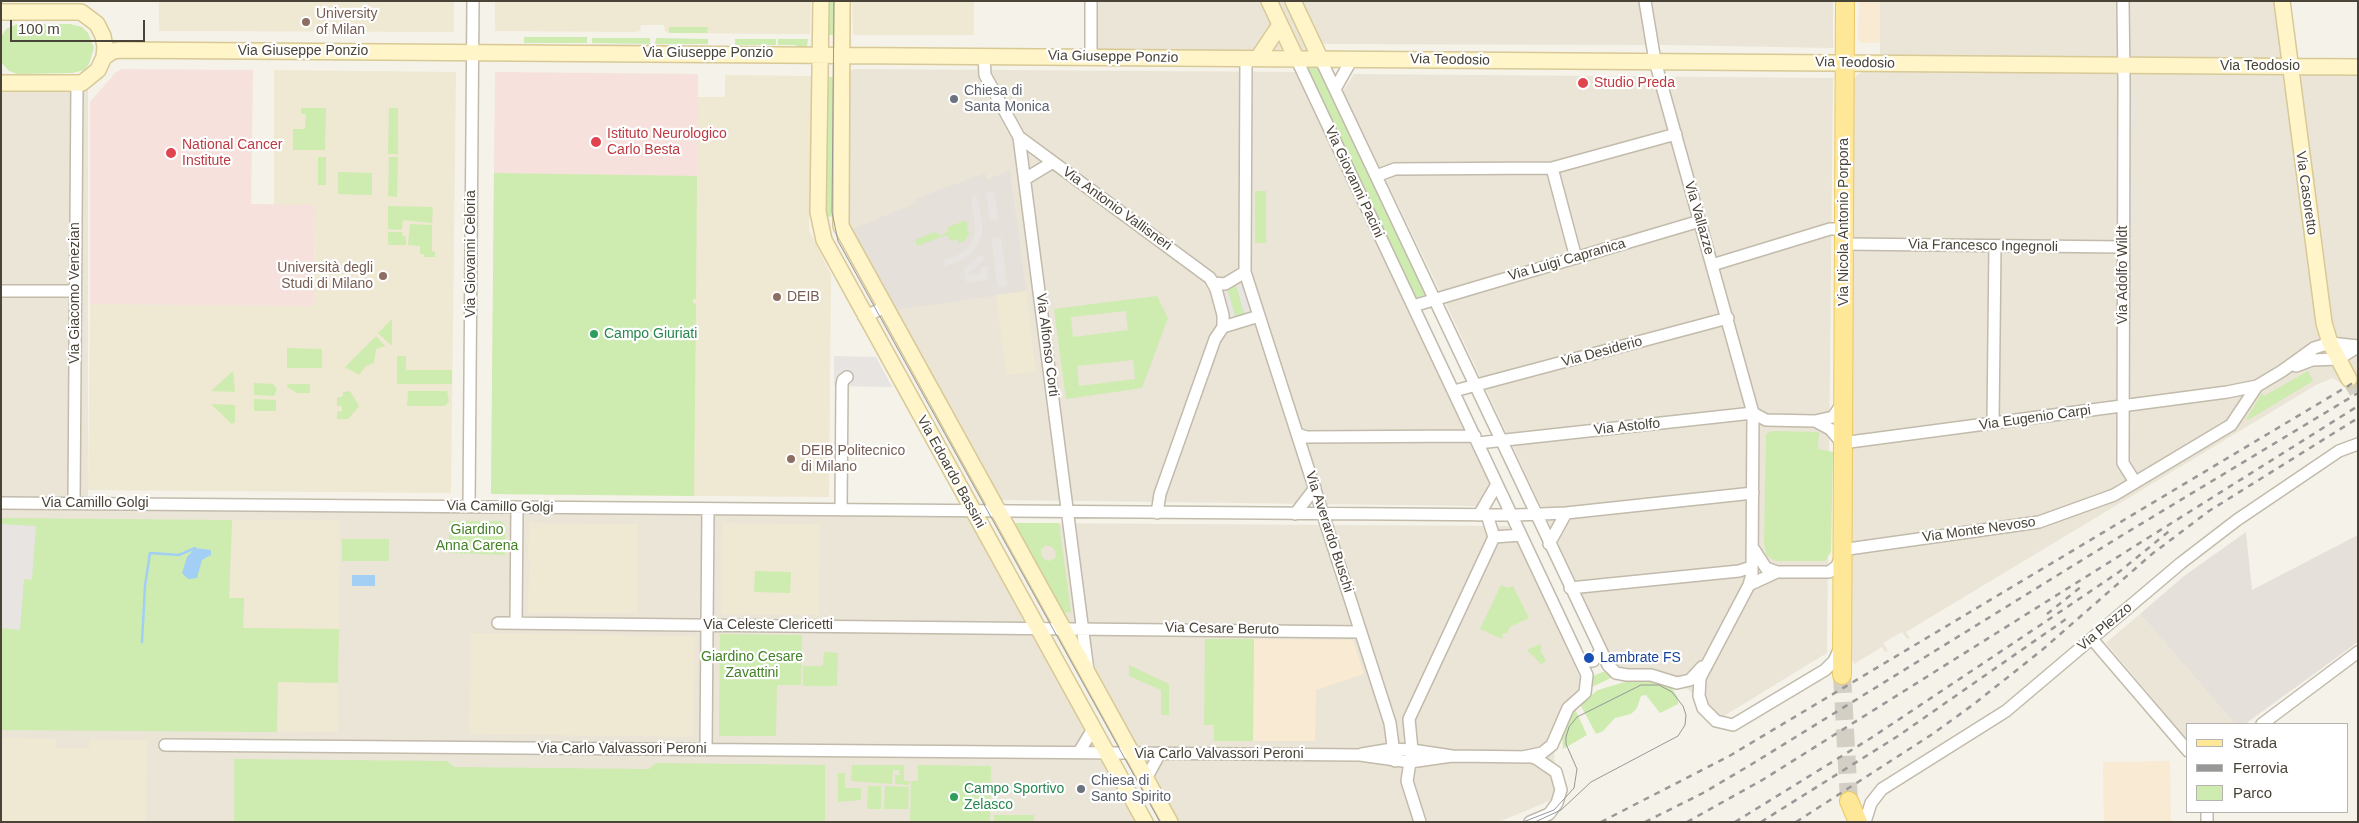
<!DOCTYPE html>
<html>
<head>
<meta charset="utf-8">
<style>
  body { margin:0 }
  #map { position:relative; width:2359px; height:823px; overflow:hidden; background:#f5f2e9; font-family:Helvetica,sans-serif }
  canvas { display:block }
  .frame { position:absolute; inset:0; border:2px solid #4a4337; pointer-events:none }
  .legend { position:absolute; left:2186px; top:723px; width:162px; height:90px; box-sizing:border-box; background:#fff; border:1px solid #b7b4af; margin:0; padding:6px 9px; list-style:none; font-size:15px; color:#4a4337 }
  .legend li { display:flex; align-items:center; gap:10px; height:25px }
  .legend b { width:25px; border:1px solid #b7b4af }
  .scale { position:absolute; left:10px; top:20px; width:135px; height:22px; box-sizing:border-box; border:2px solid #4a4337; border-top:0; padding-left:6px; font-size:15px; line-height:18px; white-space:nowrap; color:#4a4337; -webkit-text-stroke:4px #fff; paint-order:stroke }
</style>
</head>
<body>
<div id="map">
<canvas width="2359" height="823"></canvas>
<div class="frame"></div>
<ul class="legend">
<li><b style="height:6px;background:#ffe798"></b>Strada</li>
<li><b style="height:6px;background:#989898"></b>Ferrovia</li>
<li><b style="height:14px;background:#ceebb0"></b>Parco</li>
</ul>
<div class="scale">100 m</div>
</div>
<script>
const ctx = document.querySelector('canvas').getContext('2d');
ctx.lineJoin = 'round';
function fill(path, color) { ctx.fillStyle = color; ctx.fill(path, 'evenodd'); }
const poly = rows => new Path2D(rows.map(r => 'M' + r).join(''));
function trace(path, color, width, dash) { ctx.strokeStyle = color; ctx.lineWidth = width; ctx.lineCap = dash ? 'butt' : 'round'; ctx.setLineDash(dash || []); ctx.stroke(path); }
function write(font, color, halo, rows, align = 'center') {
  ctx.font = font + ' Helvetica,sans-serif'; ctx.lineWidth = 4.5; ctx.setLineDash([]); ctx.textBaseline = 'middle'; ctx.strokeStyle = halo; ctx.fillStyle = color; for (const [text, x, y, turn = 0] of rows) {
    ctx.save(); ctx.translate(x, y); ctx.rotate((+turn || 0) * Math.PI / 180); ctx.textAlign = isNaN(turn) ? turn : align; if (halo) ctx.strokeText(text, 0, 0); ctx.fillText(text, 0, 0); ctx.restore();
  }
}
fill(poly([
  [1091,1,1293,1,1320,58,1091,56],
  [1301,1,1833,1,1833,48,1664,45,1321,44],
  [1859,1,2281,1,2288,63,1880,60,1880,2],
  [2291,67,2358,68,2358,374,2354,376,2327,334],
  [853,69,1295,72,1490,485,1477,506,1000,500,848,224,849,72],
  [1868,69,2289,70,2323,323,2349,380,2342,384,2333,378,2316,385,1906,632,1910,638,1907,639,1902,632,1883,643,1888,651,1885,652,1882,647,1854,664,1848,651,1853,81,1857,75],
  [1354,74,1833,78,1827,653,1719,719,1689,690,1672,680,1617,669,1446,304,1343,91],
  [1,84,88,85,88,501,1,501],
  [1,504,971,512,1144,822,1,822],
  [1016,523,1511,526,1580,678,1584,692,1574,700,1554,746,1556,798,1499,822,1179,822,1061,613],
  [2140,614,2235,724,2188,724,2188,741,2106,643]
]), '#eae5d7');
fill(poly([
  [1859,1,1880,2,1880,43,1860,43,1858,39],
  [1254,639,1353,640,1364,674,1316,690,1315,741,1253,741],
  [2170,761,2171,822,2104,822,2103,762]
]), '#f8ead3');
fill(poly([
  [1010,170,1026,291,896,310,852,229,916,203,915,199,985,173,987,180],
  [2246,532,2252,590,2358,535,2358,642,2245,724,2235,724,2140,614,2184,576]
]), '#e5e1da');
fill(poly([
  [159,1,454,1,454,32,159,31],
  [495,1,811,1,810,34,669,33,665,31,664,25,641,25,640,31,635,32,495,31],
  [852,1,974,1,974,35,853,35],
  [274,70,456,72,451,493,88,490,90,304,314,306,315,205,274,205],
  [725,75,812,76,809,230,831,275,829,497,491,494,494,173,602,174,698,97,725,97],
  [1026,291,1036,372,1006,375,996,295],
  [232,520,340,520,338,732,226,731],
  [529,523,638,524,637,613,528,613,529,568,532,564,528,558],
  [722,523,820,524,819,615,721,614],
  [471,633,695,636,693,737,469,734],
  [1,738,56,739,56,748,89,748,90,739,147,740,146,822,1,822]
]), '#efe8d2');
fill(poly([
  [122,69,253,70,251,204,315,205,314,306,90,304,90,102,116,72],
  [495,72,698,74,697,176,494,173]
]), '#f6e1dc');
fill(poly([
  [826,1,839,1,839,35,826,35],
  [17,24,70,24,82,27,88,33,94,48,89,64,84,70,72,73,18,74,9,71,1,62,1,37,6,29],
  [669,27,708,27,707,33,669,33],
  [524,37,587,37,587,43,524,43],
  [592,38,650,38,650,44,592,43],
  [656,38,708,39,708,44,655,44],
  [735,39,776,39,776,45,735,45],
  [778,39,808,39,807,46,799,48,795,45,778,45],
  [1319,67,1427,294,1414,299,1304,68],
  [825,77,838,77,834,217,825,216],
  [301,108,326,108,325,150,293,150,293,129,305,129,306,114,301,114],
  [389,108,398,108,398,154,388,154],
  [318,157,326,157,326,185,318,185],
  [389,157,398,157,397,197,388,196],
  [338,172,372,173,372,195,338,194],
  [494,173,697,176,696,299,693,299,693,303,696,304,694,496,491,494],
  [1255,191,1266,191,1266,243,1255,243],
  [388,206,433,207,432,223,403,220,402,230,388,229],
  [966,220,969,235,965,240,959,243,957,239,950,241,947,235,917,246,915,240,934,232,941,236,948,231,948,227],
  [410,224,432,225,432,251,435,252,435,257,424,257,424,254,420,254,420,246,408,245],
  [388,232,402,232,403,236,406,236,406,245,388,245],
  [1242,281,1242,283,1236,285,1245,315,1230,322,1226,288,1219,290],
  [1157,296,1168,318,1142,388,1066,399,1054,309],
  [1126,311,1128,330,1073,337,1071,317],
  [1133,360,1135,379,1079,386,1077,366],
  [392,319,392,345,391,345,378,333],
  [376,336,385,346,376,349,374,363,366,366,359,375,345,367],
  [287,348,322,349,322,368,287,368],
  [397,356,406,356,406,370,452,370,452,384,397,384],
  [233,371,235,392,211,391],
  [2308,371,2313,381,2248,420,2246,419,2262,393,2264,396],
  [254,383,273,384,277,389,274,396,254,395],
  [288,384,310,384,310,393,297,393,287,387],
  [350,391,359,406,348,419,337,419,337,412,342,411,342,406,337,406,337,398,343,396,343,392],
  [408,391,447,391,449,401,445,406,407,406],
  [254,399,276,400,276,411,254,411],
  [211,404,235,405,235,422,232,424],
  [1772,431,1819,432,1818,449,1833,452,1831,552,1825,561,1776,561,1767,556,1764,544,1766,434],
  [1,518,232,520,229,598,244,598,243,628,339,629,338,683,278,682,277,732,1,730],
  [449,521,501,521,505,525,505,555,449,553],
  [1016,523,1059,523,1071,612,1061,613,1015,525],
  [1046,545,1052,547,1056,552,1055,558,1050,561,1044,559,1041,554,1041,549],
  [342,539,389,539,389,561,342,561],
  [755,571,791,572,790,593,754,592],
  [1501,585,1508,588,1513,586,1529,618,1510,627,1507,633,1503,633,1502,639,1480,629],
  [720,634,802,635,801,685,777,685,776,736,719,736],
  [1205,639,1254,639,1253,741,1214,741,1214,725,1204,725],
  [1540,644,1542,648,1540,650,1546,661,1541,664,1527,650],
  [824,652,838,653,837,686,803,686,803,666,823,666],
  [1129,665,1169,684,1169,715,1161,715,1161,690,1129,676],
  [1607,670,1615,676,1590,688,1589,678],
  [1635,679,1651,679,1671,687,1678,698,1678,704,1660,713,1646,695,1641,696,1637,708,1631,714,1615,718,1603,731,1596,734,1580,704,1598,690],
  [1575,709,1587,735,1563,749,1562,735],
  [234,759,447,761,454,767,649,769,656,763,825,765,825,822,234,822],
  [852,765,904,765,904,781,910,781,909,785,895,784,895,775,900,775,899,770,893,770,892,784,851,781],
  [918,765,991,766,990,822,910,822,911,781,918,781],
  [838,773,845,773,845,788,861,788,861,800,838,802],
  [868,786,881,786,881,809,867,809],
  [885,786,909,787,908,809,884,809],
  [994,815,1034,815,1034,822,994,822]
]), '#ceebb0');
fill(poly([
  [593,44,708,45,711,48,593,47],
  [2129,92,2135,95,2135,130,2129,125],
  [2128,179,2134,182,2134,222,2128,219],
  [994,191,998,220,990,221,986,192],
  [976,194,982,222,982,233,978,245,965,259,944,266,944,260,958,255,968,248,974,237,975,226,971,197],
  [1001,237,1007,285,998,287,991,238],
  [981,254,986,258,967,275,981,274,980,268,988,266,987,280,967,283,963,270],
  [1242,283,1252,314,1245,316,1236,285],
  [1227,288,1236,319,1229,321,1220,290],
  [834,356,876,357,892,387,834,386],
  [1,524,36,526,32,580,24,579,20,630,1,628]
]), '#e7e4e1');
fill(poly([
  [195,548,211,550,211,555,202,560,197,578,188,579,182,573,187,557],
  [352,575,375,575,375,586,352,586]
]), '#a3cff5');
trace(poly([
  [142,642,145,586,150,553,179,555,195,548]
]), '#a3cff5', 2.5);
trace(poly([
  [2349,379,2358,394]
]), '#d3cfc5', 15, [15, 8]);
trace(poly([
  [1842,675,1849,801]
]), '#d3cfc5', 18, [18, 9]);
const street = poly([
  [1645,1,1655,61,1753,413,1752,574,1749,585,1700,678,1699,696,1703,708,1716,721,1733,725,1825,670,1834,661,1840,648],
  [2123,1,2124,83,2123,463,2135,482],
  [984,56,985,75,1019,137,1088,671],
  [1091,56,1091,1],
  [1246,58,1245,272,1390,723,1395,761],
  [1296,58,1587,675,1585,693,1568,708,1552,745,1542,753,1523,757],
  [1320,58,1608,665,1616,673,1627,675,1651,675,1677,683,1690,680,1702,667],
  [1335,89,1352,59],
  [1019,137,1210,278,1216,289,1223,315,1223,327],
  [1552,168,1576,258],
  [1376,176,1395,169,1552,168,1676,134],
  [1025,179,1053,162],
  [1844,244,2123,247],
  [1712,265,1830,229,1844,229],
  [1214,283,1225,284,1245,272],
  [1,291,75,291],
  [1413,306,1700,221],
  [864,317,885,307],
  [1223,327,1259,316],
  [2296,366,2312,360,2338,359,2358,347],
  [1454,391,1728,318],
  [1753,413,1766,420,1815,421,1833,417,1842,404],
  [1815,421,1830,429,1842,443,2227,392,2257,386,2282,371,2314,348,2330,343,2358,346],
  [1993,423,1995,246],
  [1298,434,1306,437,1475,436],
  [1478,443,1753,413],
  [1,503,1516,515,1566,513,1753,493],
  [74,503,77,83],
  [469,507,473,1],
  [841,510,842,385,843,380,847,377],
  [1157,513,1160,494,1215,339,1223,327],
  [1295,514,1315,488],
  [1479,515,1497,484],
  [1487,515,1494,537],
  [1494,537,1521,535],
  [1549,544,1566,513],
  [1753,548,1766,568,1777,572,1829,572,1837,566,1841,556],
  [1841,550,2039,522,2114,495,2231,425,2257,386],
  [1749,585,1777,572],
  [1570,588,1739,571,1752,567],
  [498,623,1361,632],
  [516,623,517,508],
  [2092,639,2188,751],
  [1581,661,1593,661,1600,652],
  [2262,724,2358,652],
  [165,745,1360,755,1410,762,1452,756],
  [706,749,708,509],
  [1079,752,1093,729],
  [1362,754,1392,749,1412,750,1452,756,1532,757,1537,759,1556,772,1561,790,1557,803,1549,814,1530,822],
  [1146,779,1160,753],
  [1420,822,1407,781,1412,750,1409,719,1494,537],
  [1865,822,1871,803,1882,789,2006,711,2181,563,2237,520,2339,451,2358,444],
  [2207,822,2207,812]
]);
const secondary = poly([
  [821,1,818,212,824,240,1145,822],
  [842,1,841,226,1170,822],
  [1269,1,1296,58],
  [1293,1,1320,58],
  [2282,1,2324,323,2330,343,2349,379],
  [1,12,81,12,97,24,103,36,105,47,104,57,98,70,82,83,1,83],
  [104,57,113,51,120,50,2358,67],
  [1258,58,1280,25]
]);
const primary = poly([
  [1842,675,1845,1],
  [1849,801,1858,822]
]);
trace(street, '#c2bbab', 14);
trace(secondary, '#d8c996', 18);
trace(primary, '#ebc861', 20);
trace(street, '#fff', 11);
trace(secondary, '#fff5c9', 15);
trace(primary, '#ffe798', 18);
trace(poly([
  [834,1,832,212,838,241,1160,822],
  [1523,822,1554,810,1574,788,1577,769,1566,744,1566,737,1569,727,1577,717,1641,685,1659,685,1672,692,1683,706,1686,715,1685,725,1678,736,1591,782,1561,810,1535,822]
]), '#989898', 1);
trace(poly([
  [2047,614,2082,586],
  [1601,822,1731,755,2358,380],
  [1645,822,1703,793,1752,764,2121,536,2358,393],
  [1687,822,1764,779,2358,406],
  [1735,822,1871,738,2042,624,2119,572,2173,528],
  [1761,822,1898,736,2069,617],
  [1796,822,1931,735,1974,704,2042,650,2152,554,2209,511,2358,418]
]), '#989898', 2.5, [6, 6]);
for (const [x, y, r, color] of [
  [306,22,5,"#8d6e63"],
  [1583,83,6,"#e0444e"],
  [954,99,5,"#6b7280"],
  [596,142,6,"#e0444e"],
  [171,153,6,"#e0444e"],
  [383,276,5,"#8d6e63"],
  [777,297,5,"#8d6e63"],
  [594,334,5,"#2e9e5b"],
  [791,459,5,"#8d6e63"],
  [1589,658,6,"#1a4fb4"],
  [1081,789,5,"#6b7280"],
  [954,797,5,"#2e9e5b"]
]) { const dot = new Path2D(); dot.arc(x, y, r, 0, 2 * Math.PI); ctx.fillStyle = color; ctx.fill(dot); trace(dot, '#fff', 2); }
write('14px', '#785e54', '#fff', [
  ["University",316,14],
  ["of Milan",316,30],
  ["Università degli",373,268,"right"],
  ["Studi di Milano",373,284,"right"],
  ["DEIB",787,297],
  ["DEIB Politecnico",801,451],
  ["di Milano",801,467]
], 'left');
write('14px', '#4a4337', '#fff', [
  ["Via Giuseppe Ponzio",303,51],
  ["Via Giuseppe Ponzio",708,53],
  ["Via Giuseppe Ponzio",1113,57,1],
  ["Via Teodosio",1450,60,1],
  ["Via Teodosio",1855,63,1],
  ["Via Teodosio",2260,66],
  ["Via Giovanni Pacini",1354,182,65],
  ["Via Casoretto",2306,193,82],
  ["Via Antonio Vallisneri",1117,209,36],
  ["Via Vallazze",1699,218,74],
  ["Via Nicola Antonio Porpora",1844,222,-90],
  ["Via Francesco Ingegnoli",1983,246,1],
  ["Via Giovanni Celoria",471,254,-90],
  ["Via Luigi Capranica",1567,260,-16],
  ["Via Adolfo Wildt",2123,275,-90],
  ["Via Giacomo Venezian",75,293,-90],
  ["Via Alfonso Corti",1047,345,83],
  ["Via Desiderio",1602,352,-15],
  ["Via Eugenio Carpi",2035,418,-8],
  ["Via Astolfo",1627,427,-6],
  ["Via Edoardo Bassini",951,472,61],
  ["Via Camillo Golgi",95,503],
  ["Via Camillo Golgi",500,507,1],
  ["Via Monte Nevoso",1979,530,-8],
  ["Via Averardo Buschi",1329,532,72],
  ["Via Celeste Clericetti",768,625],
  ["Via Plezzo",2105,627,-40],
  ["Via Cesare Beruto",1222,629,1],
  ["Via Carlo Valvassori Peroni",622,749],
  ["Via Carlo Valvassori Peroni",1219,754]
]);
write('14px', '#be3a42', '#fff', [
  ["Studio Preda",1594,83],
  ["Istituto Neurologico",607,134],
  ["Carlo Besta",607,150],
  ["National Cancer",182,145],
  ["Institute",182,161]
], 'left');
write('14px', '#5b616d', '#fff', [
  ["Chiesa di",964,91],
  ["Santa Monica",964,107],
  ["Chiesa di",1091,781],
  ["Santo Spirito",1091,797]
], 'left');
write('14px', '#27864d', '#fff', [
  ["Campo Giuriati",604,334],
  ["Campo Sportivo",964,789],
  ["Zelasco",964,805]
], 'left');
write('14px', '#438026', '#fff', [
  ["Giardino",477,530],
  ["Anna Carena",477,546],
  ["Giardino Cesare",752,657],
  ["Zavattini",752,673]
]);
write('14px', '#164399', '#fff', [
  ["Lambrate FS",1600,658]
], 'left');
</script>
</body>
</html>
